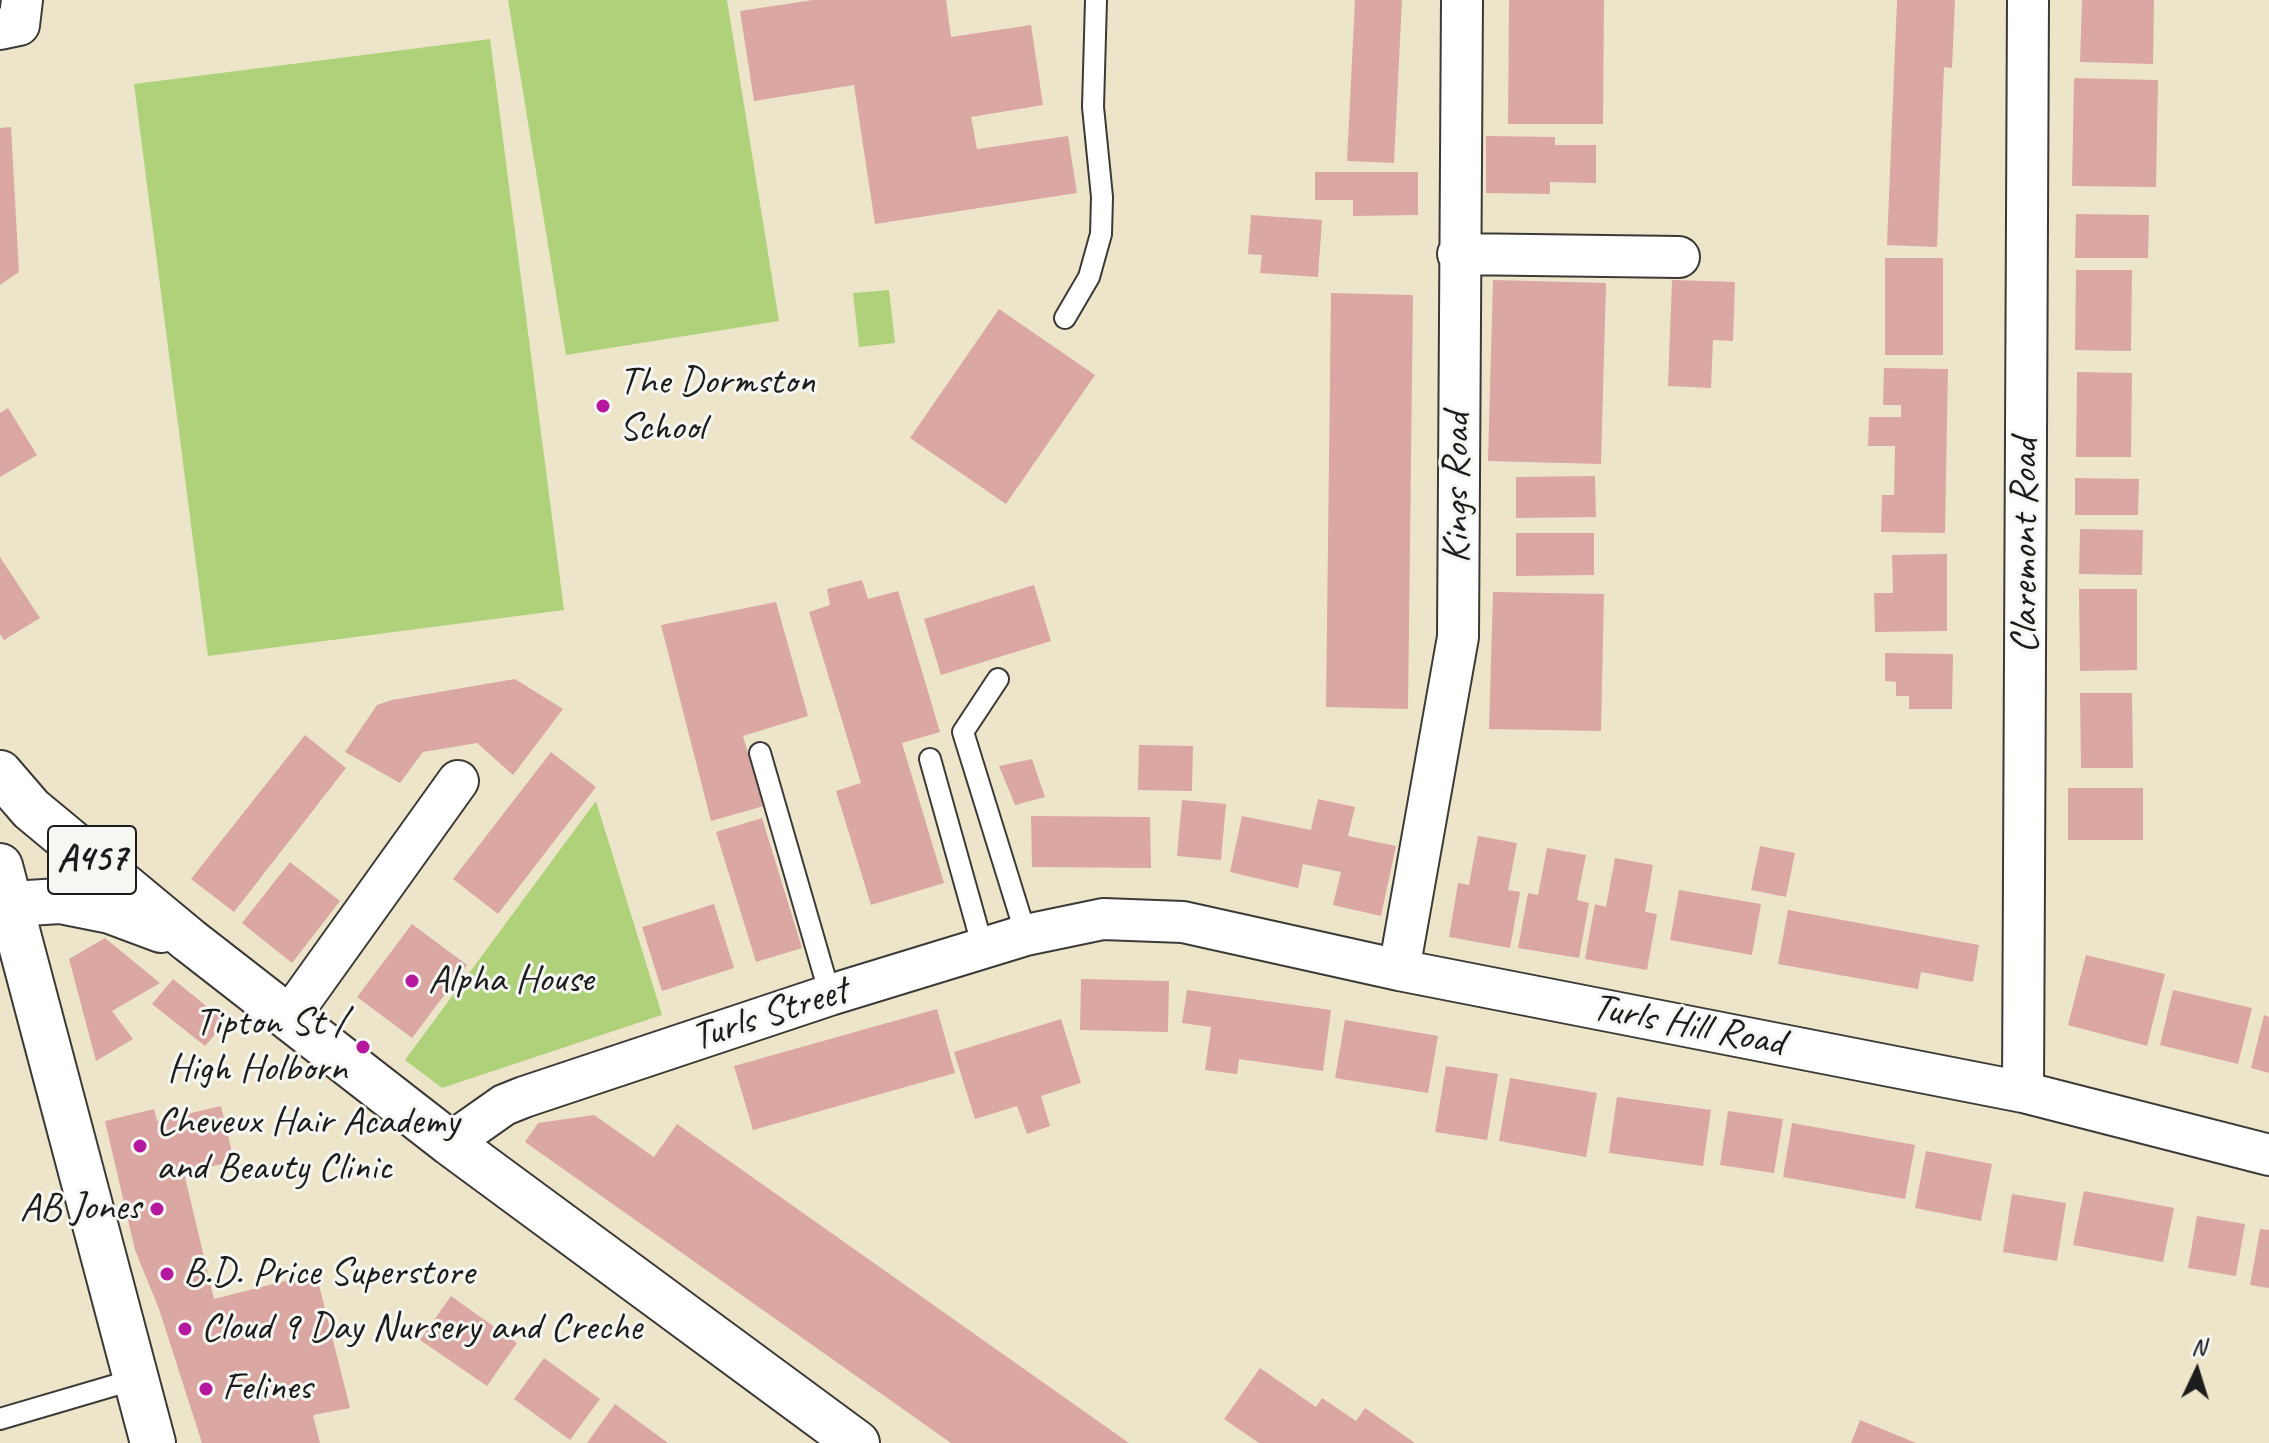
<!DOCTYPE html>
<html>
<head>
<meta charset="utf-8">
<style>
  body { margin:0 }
  #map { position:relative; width:2269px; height:1443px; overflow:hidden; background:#ede5c9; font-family:Caveat,sans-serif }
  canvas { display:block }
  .north { position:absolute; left:2157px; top:1331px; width:80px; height:80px; -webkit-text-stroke:6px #f6f6f2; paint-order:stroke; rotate:4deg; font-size:22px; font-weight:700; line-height:32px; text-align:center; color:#1c1c1c }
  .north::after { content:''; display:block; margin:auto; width:28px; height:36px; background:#1c1c1c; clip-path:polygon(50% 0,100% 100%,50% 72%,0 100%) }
</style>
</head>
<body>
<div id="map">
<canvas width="2269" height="1443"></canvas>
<div class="north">N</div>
</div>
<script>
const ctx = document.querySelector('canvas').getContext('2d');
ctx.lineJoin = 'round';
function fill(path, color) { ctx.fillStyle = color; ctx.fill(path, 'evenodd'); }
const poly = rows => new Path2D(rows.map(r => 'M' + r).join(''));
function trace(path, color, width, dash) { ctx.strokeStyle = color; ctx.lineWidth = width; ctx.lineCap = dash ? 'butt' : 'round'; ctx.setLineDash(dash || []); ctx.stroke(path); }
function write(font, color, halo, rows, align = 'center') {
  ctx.font = font + ' Caveat,sans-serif'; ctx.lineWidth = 6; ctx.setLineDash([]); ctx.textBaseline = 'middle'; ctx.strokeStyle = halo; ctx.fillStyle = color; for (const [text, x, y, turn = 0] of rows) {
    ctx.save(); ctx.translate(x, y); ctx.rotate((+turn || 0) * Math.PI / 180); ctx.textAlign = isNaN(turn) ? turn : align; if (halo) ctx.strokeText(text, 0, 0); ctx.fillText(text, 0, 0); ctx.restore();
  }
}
fill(poly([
  [508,0,727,0,779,321,566,355],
  [490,39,564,610,208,656,134,84],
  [889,290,895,343,859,347,853,293],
  [596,801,662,1015,442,1088,405,1060]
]), '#afd179');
fill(poly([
  [813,0,946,0,951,37,1031,25,1043,105,971,117,977,149,1068,136,1077,193,875,224,854,85,754,101,740,11],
  [1355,0,1402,0,1394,163,1347,161],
  [1509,0,1604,0,1603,124,1508,124],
  [1897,0,1955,0,1952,68,1944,67,1937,247,1887,245],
  [2082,0,2154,0,2153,64,2080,62],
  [2074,78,2158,80,2156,187,2072,186],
  [11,127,19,272,0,285,0,128],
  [1486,136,1555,137,1555,145,1596,145,1596,183,1550,182,1550,194,1486,193],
  [1315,172,1418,172,1418,215,1353,216,1353,200,1315,200],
  [2076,214,2149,215,2148,258,2075,258],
  [1251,215,1322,220,1318,277,1260,273,1262,255,1248,254],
  [1885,258,1943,258,1943,355,1885,355],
  [2076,270,2132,270,2131,351,2075,350],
  [1493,280,1606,283,1601,464,1488,461],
  [1672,280,1735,282,1733,341,1713,340,1711,388,1668,386],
  [1331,293,1413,295,1408,709,1326,707],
  [999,309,1095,375,1006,504,910,438],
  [1884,368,1948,369,1945,533,1881,532,1882,495,1894,495,1895,446,1868,446,1869,417,1901,417,1901,405,1883,405],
  [2077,372,2132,373,2131,457,2076,457],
  [8,408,37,455,0,477,0,413],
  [1595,476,1596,517,1516,518,1516,477],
  [2075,478,2139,479,2138,515,2075,515],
  [2080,529,2143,530,2142,575,2079,574],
  [1516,533,1594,533,1594,575,1516,576],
  [1947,554,1947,631,1875,632,1874,593,1893,593,1892,555],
  [0,557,40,618,4,640,0,634],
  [862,580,868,599,898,591,940,732,902,743,944,883,871,905,836,791,861,783,809,612,830,605,827,589],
  [1034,585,1051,641,941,675,924,619],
  [2079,589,2137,589,2137,670,2080,671],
  [1493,592,1604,594,1601,731,1489,729],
  [776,602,808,716,743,736,764,806,711,821,661,625],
  [1885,653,1953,654,1952,709,1909,709,1909,696,1896,696,1896,682,1885,681],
  [515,679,563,709,513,775,477,743,423,752,400,783,345,752,377,705,392,700],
  [2080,693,2132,693,2133,768,2081,768],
  [305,735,346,768,234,912,191,879],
  [1139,745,1193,746,1192,791,1138,790],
  [551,752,596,787,498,914,453,879],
  [1032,759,1045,797,1015,805,999,766],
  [2068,788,2143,788,2143,840,2068,840],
  [1318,799,1355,807,1348,836,1396,846,1381,916,1333,905,1341,872,1303,864,1298,888,1230,872,1242,816,1311,830],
  [1182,800,1226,804,1221,860,1177,856],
  [1031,816,1150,817,1151,868,1032,867],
  [762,818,802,948,756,962,716,832],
  [1478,836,1517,843,1508,890,1520,892,1510,948,1449,937,1458,883,1469,885],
  [1760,846,1795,853,1786,897,1751,890],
  [1547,848,1586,855,1577,900,1589,903,1579,958,1518,948,1528,893,1538,895],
  [1615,858,1653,865,1645,912,1657,914,1647,970,1585,959,1595,904,1606,907],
  [290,862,340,901,292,963,242,923],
  [1679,890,1761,904,1752,955,1670,940],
  [714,904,734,968,662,991,642,927],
  [1788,910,1979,945,1973,982,1921,972,1918,989,1778,964],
  [412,924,467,965,412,1038,357,997],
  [105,938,160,983,112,1011,133,1039,96,1061,69,959],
  [2086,955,2165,974,2147,1046,2068,1025],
  [173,979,226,1022,205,1046,152,1004],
  [1081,979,1169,981,1168,1032,1080,1030],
  [1187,990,1331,1010,1323,1071,1239,1059,1237,1074,1205,1070,1211,1027,1182,1023],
  [2173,990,2252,1008,2238,1064,2160,1045],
  [937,1009,955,1073,753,1130,734,1066],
  [2264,1015,2269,1017,2269,1073,2251,1068],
  [1061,1019,1081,1083,1041,1096,1050,1126,1027,1134,1017,1106,975,1119,954,1052],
  [1345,1020,1438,1036,1428,1093,1335,1078],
  [1446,1066,1498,1074,1487,1140,1435,1132],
  [1510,1078,1597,1093,1586,1157,1499,1141],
  [1617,1097,1711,1110,1703,1166,1609,1153],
  [221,1106,234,1161,184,1173,214,1299,316,1273,350,1408,313,1415,320,1443,202,1443,159,1309,135,1250,105,1121,154,1109,157,1121],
  [1728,1111,1783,1119,1774,1173,1720,1165],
  [594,1115,654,1157,677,1124,1129,1443,951,1443,525,1142,538,1123],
  [1792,1123,1915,1145,1905,1199,1783,1177],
  [1926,1151,1992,1164,1981,1221,1915,1208],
  [2084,1191,2174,1208,2163,1262,2073,1245],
  [2012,1194,2066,1203,2057,1261,2003,1252],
  [2197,1216,2245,1224,2236,1276,2188,1268],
  [2260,1229,2269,1230,2269,1288,2250,1285],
  [451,1296,517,1343,487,1386,420,1340],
  [544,1358,600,1399,570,1440,514,1399],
  [1260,1368,1316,1407,1322,1398,1356,1421,1365,1408,1415,1443,1259,1443,1224,1419],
  [615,1404,668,1443,587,1443],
  [1860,1420,1916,1443,1851,1443]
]), '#dba7a3');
const lane = poly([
  [1065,318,1089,277,1101,234,1102,197,1093,107,1096,0],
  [998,679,963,732,1026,935],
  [760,753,830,995],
  [930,759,983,948],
  [0,1419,136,1379]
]);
const street = poly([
  [0,29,19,25,22,0],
  [1458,254,1679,257],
  [1399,970,1458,637,1462,0],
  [289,1017,458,781],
  [2023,1092,2028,0],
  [450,1143,504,1105,524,1097,830,995,1026,935,1103,919,1183,922,1399,970,2023,1092,2269,1155]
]);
const primary = poly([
  [0,773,31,809,189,940,450,1143,857,1443],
  [0,866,153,1443],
  [12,904,60,901,110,911,161,930]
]);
trace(lane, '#3b3a36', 24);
trace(street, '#3b3a36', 44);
trace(primary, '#3b3a36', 48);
trace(lane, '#fff', 20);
trace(street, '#fff', 40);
trace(primary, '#fff', 44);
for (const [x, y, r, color] of [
  [603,406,8,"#b5179e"],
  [412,981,8,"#b5179e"],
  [363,1047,8,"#b5179e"],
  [140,1146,8,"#b5179e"],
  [157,1209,8,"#b5179e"],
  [167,1274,8,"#b5179e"],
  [185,1329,8,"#b5179e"],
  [206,1389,8,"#b5179e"]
]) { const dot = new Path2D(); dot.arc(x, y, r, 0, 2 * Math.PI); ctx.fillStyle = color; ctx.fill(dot); trace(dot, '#f6f6f2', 3); }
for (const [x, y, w] of [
  [92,860,88]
]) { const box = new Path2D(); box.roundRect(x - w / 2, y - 34, w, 68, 6); ctx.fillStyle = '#f6f6f2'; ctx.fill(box); trace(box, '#1c1c1c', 2); }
write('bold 38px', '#1c1c1c', null, [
  ["A457",92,860]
]);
write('40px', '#1c1c1c', '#f6f6f2', [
  ["The Dormston",619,383],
  ["School",619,429],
  ["Alpha House",428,981],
  ["Tipton St /",347,1024,"right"],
  ["High Holborn",347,1070,"right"],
  ["Cheveux Hair Academy",156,1123],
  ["and Beauty Clinic",156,1169],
  ["AB Jones",141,1209,"right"],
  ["B.D. Price Superstore",183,1274],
  ["Cloud 9 Day Nursery and Creche",201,1329],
  ["Felines",222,1389]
], 'left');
write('40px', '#1c1c1c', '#f6f6f2', [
  ["Kings Road",1458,488,-90],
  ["Claremont Road",2026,546,-90],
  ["Turls Street",770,1015,-18],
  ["Turls Hill Road",1688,1026,11]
]);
</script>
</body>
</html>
